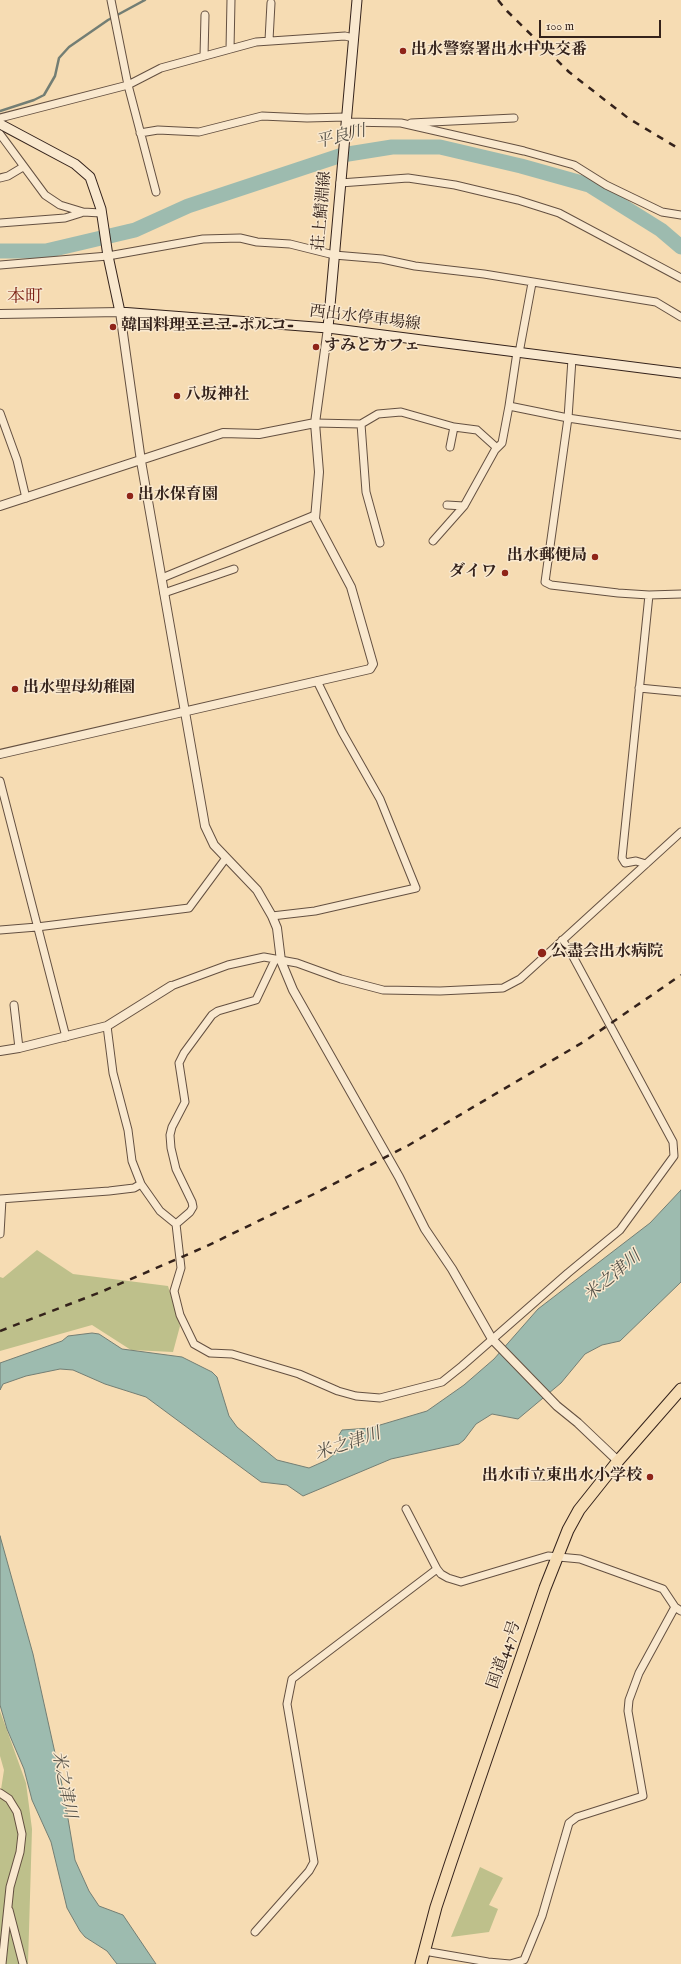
<!DOCTYPE html>
<html>
<head>
<meta charset="utf-8">
<style>
  body { margin:0 }
  #map { position:relative; width:681px; height:1964px; overflow:hidden; background:#f6dcb3; font-family:"IM FELL English",serif }
  canvas { display:block }
  .scale { position:absolute; left:539px; top:20px; width:122px; height:18px; box-sizing:border-box; border:2px solid #34221b; border-top:0; padding-left:5px; font-size:12px; line-height:14px; white-space:nowrap; color:#34221b; -webkit-text-stroke:3px #f9e8ce; paint-order:stroke }
</style>
</head>
<body>
<div id="map">
<canvas width="681" height="1964"></canvas>
<div class="scale">100 m</div>
</div>
<script>
const ctx = document.querySelector('canvas').getContext('2d');
ctx.lineJoin = 'round';
function fill(path, color) { ctx.fillStyle = color; ctx.fill(path, 'evenodd'); }
const poly = rows => new Path2D(rows.map(r => 'M' + r).join(''));
function trace(path, color, width, dash) { ctx.strokeStyle = color; ctx.lineWidth = width; ctx.lineCap = dash ? 'butt' : 'round'; ctx.setLineDash(dash || []); ctx.stroke(path); }
function write(font, color, halo, rows, align = 'center') {
  ctx.font = font + ' "IM FELL English","Noto Serif JP","Noto Serif KR",serif'; ctx.lineWidth = 3; ctx.setLineDash([]); ctx.textBaseline = 'middle'; ctx.strokeStyle = halo; ctx.fillStyle = color; for (const [text, x, y, turn = 0] of rows) {
    ctx.save(); ctx.translate(x, y); ctx.rotate((+turn || 0) * Math.PI / 180); ctx.textAlign = isNaN(turn) ? turn : align; if (halo) ctx.strokeText(text, 0, 0); ctx.fillText(text, 0, 0); ctx.restore();
  }
}
fill(poly([
  [37,1250,73,1274,168,1286,180,1326,173,1352,131,1350,92,1325,0,1351,0,1277,3,1278],
  [0,1711,26,1783,32,1829,28,1964,0,1964,0,1796,4,1770,0,1756],
  [480,1867,503,1878,489,1905,498,1909,489,1932,451,1937]
]), '#bec08b');
const water = poly([
  [681,1190,681,1282,620,1341,602,1345,585,1354,561,1383,518,1419,492,1414,476,1424,464,1440,459,1444,391,1459,303,1496,287,1485,261,1482,146,1397,105,1384,73,1370,60,1369,26,1376,3,1384,0,1390,0,1363,62,1341,68,1336,92,1333,99,1334,122,1349,182,1357,212,1372,217,1377,229,1416,237,1427,277,1460,309,1468,327,1460,341,1448,339,1435,342,1430,370,1428,427,1411,464,1385,494,1359,538,1309,650,1223,681,1190],
  [0,1536,33,1654,63,1789,75,1860,89,1891,99,1906,123,1915,156,1964,117,1964,107,1951,85,1937,80,1931,67,1908,51,1842,32,1800,24,1769,7,1729,0,1705,0,1536]
]);
fill(water, '#9dbbaf');
trace(water, '#737e74', 1);
trace(poly([
  [0,111,34,100,44,95,55,76,59,58,69,47,108,20,145,0]
]), '#737e74', 2.5);
trace(poly([
  [0,251,46,251,135,230,188,206,342,155,392,147,440,147,521,166,589,185,661,230,681,247]
]), '#9dbbaf', 15);
const minor = poly([
  [111,0,128,85,156,192],
  [269,40,271,3],
  [230,49,231,0],
  [204,56,205,15],
  [0,118,128,85,161,68,256,42,345,36,353,38],
  [346,122,401,123,524,151,574,165,606,185,662,212,681,215],
  [411,123,514,118],
  [140,133,158,130,199,132,262,116,307,118,346,117],
  [0,134,45,195,60,205,83,212,101,213],
  [0,178,8,176,23,167],
  [340,183,408,178,455,185,518,200,559,213,681,278],
  [0,223,65,218,81,213],
  [0,265,108,256,203,239,240,238,257,242,290,244,334,255,382,259,415,266,484,274,656,302,681,317],
  [517,352,509,406,568,418,681,435],
  [519,353,532,283],
  [572,359,568,418,545,582,551,585,618,593,649,595,681,594],
  [0,413,17,460,26,498],
  [315,423,361,424,366,492,380,543],
  [361,424,378,414,401,412,454,427,450,447],
  [454,427,477,430,497,448],
  [447,505,464,506,495,450,502,443,509,406],
  [433,541,464,506],
  [162,578,315,515],
  [164,593,234,569],
  [639,688,681,692],
  [0,781,66,1037],
  [646,864,636,861,625,863,622,858,649,595],
  [272,916,315,911,416,888,380,799,342,732,317,681],
  [0,930,37,927,189,908,226,858],
  [171,986,228,965,264,957,297,963,341,979,383,990,440,991,503,988,520,979,681,832],
  [14,1005,19,1048],
  [107,1026,113,1073,128,1130,132,1161,141,1184,160,1211,176,1224,181,1268,174,1291,180,1315,194,1344,210,1353,232,1354,299,1374,338,1391,356,1396,380,1398,442,1382,462,1366,568,1273,620,1230,674,1156,673,1142,570,951,562,940],
  [0,1199,109,1191,134,1188,141,1184],
  [176,1224,190,1212,193,1207,192,1202,176,1169,171,1148,170,1135,172,1127,185,1102,179,1063,184,1053,212,1015,218,1011,256,1000,275,960],
  [0,1234,2,1199],
  [406,1509,437,1569,441,1574,448,1578,461,1582,548,1556,580,1559,663,1589,675,1607,681,1611],
  [0,1793,9,1799,17,1812,22,1834,20,1852,10,1887,2,1964],
  [9,1910,23,1964],
  [255,1932,309,1871,314,1862,287,1704,292,1679,437,1569],
  [424,1951,488,1962,510,1964,524,1960,542,1916,569,1823,577,1817,643,1796,628,1711,629,1700,639,1673,675,1607]
]);
const tertiary = poly([
  [0,314,120,312,141,461,205,826,214,845,257,890,272,916,277,928,281,961,293,990,399,1177,425,1229,452,1269,492,1339,557,1406,578,1423,618,1461],
  [0,506,223,433,259,434,315,423],
  [0,754,370,669,373,664,351,587,315,519,319,472,315,423,328,328],
  [0,1051,19,1048,107,1026,171,986]
]);
const secondary = poly([
  [0,124,75,164,90,177,101,209,108,256,120,312,328,328,681,373],
  [328,328,357,0]
]);
const trunk = poly([
  [421,1964,436,1907,451,1862,545,1588,568,1530,579,1510,618,1461,681,1389]
]);
trace(minor, '#645041', 9);
trace(tertiary, '#645041', 10);
trace(secondary, '#34221b', 11);
trace(trunk, '#34221b', 13);
trace(minor, '#f9e8ce', 7);
trace(tertiary, '#f9e8ce', 8);
trace(secondary, '#f9e8ce', 9);
trace(trunk, '#f6dcb3', 11);
trace(poly([
  [498,0,507,11,569,72,628,118,681,150],
  [0,1331,101,1292,207,1246,314,1194,409,1145,585,1041,681,975]
]), '#34221b', 2.5, [7, 7]);
for (const [x, y, r, color] of [
  [403,51,4,"#8f2418"],
  [113,327,4,"#8f2418"],
  [316,347,4,"#8f2418"],
  [177,396,4,"#8f2418"],
  [130,496,4,"#8f2418"],
  [595,557,4,"#8f2418"],
  [505,573,4,"#8f2418"],
  [15,689,4,"#8f2418"],
  [542,953,5,"#8f2418"],
  [650,1477,4,"#8f2418"]
]) { const dot = new Path2D(); dot.arc(x, y, r, 0, 2 * Math.PI); ctx.fillStyle = color; ctx.fill(dot); trace(dot, '#f9e8ce', 1.5); }
write('bold 16px', '#34221b', '#f9e8ce', [
  ["出水警察署出水中央交番",411,51],
  ["韓国料理포르코-ポルコ-",121,327],
  ["すみとカフェ",324,347],
  ["八坂神社",185,396],
  ["出水保育園",138,496],
  ["出水郵便局",587,557,"right"],
  ["ダイワ",497,573,"right"],
  ["出水聖母幼稚園",23,689],
  ["公盡会出水病院",551,953],
  ["出水市立東出水小学校",642,1477,"right"]
], 'left');
write('16px', '#34221b', '#f9e8ce', [
  ["荘上鯖淵線",323,211,-85],
  ["西出水停車場線",365,319,7],
  ["国道447号",505,1655,-71]
]);
write('italic 17px', '#545047', '#f9e8ce', [
  ["平良川",341,138,-14],
  ["米之津川",613,1277,-40],
  ["米之津川",348,1445,-19],
  ["米之津川",63,1785,79]
]);
write('18px', '#7a1f14', '#f9e8ce', [
  ["本町",25,298]
]);
</script>
</body>
</html>
